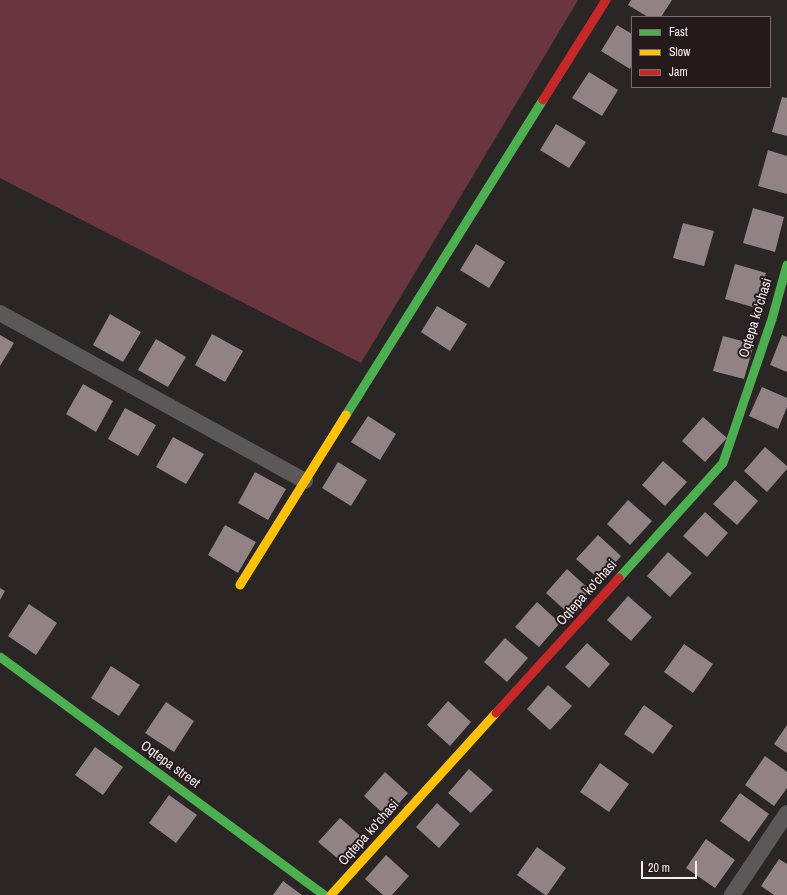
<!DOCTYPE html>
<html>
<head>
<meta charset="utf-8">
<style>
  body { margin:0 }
  #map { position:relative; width:787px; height:895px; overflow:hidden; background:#2b2626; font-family:"Archivo Narrow",sans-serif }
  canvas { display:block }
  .legend { position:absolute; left:631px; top:16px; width:140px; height:72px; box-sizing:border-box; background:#24191b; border:1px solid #786e6f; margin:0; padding:5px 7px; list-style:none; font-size:12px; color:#f5edee }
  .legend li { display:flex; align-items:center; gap:8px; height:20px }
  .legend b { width:20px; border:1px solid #786e6f }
  .scale { position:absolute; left:641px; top:861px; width:56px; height:18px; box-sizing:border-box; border:2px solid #f5edee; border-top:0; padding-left:5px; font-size:12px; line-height:14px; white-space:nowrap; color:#f5edee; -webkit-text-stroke:3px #24191b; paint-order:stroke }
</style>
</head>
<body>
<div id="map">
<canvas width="787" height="895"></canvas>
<ul class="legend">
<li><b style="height:5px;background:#4caf50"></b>Fast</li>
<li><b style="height:5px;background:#ffc107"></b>Slow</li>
<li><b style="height:5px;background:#c62828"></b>Jam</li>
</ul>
<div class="scale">20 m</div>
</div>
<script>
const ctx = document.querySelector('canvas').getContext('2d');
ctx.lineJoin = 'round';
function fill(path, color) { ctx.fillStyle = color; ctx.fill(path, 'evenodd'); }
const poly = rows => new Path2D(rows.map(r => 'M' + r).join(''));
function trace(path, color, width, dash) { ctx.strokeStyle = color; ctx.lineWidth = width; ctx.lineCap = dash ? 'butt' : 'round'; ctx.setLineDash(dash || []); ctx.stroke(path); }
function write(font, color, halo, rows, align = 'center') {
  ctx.font = font + ' "Archivo Narrow",sans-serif'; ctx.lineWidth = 4; ctx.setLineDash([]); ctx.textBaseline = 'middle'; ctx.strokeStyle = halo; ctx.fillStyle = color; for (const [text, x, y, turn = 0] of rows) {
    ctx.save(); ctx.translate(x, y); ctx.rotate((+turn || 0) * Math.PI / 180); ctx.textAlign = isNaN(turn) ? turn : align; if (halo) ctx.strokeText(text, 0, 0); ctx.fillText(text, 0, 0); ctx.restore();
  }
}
fill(poly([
  [0,0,578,0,361,363,0,178]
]), '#69363f');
fill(poly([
  [631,0,672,0,661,17,648,17,628,5],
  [617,25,632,34,632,65,630,69,601,51],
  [589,72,618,90,602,116,572,98],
  [782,97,787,98,787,136,772,132],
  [556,124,586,142,569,168,540,150],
  [768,150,787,156,787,194,758,186],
  [753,208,784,217,775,252,743,243],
  [683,223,714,231,704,266,673,258],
  [476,244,505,262,489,288,460,270],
  [735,264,766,273,756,308,725,299],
  [437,306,467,324,450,351,421,332],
  [110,314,141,332,123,362,93,345],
  [212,334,243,351,225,382,195,365],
  [0,335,14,343,0,366],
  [782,335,787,337,787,372,770,365],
  [723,336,754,344,744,379,713,371],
  [156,339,186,357,168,387,138,370],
  [83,384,113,401,96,432,66,414],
  [762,387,787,398,787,407,778,429,749,416],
  [125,408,156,425,138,456,108,439],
  [368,416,396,434,380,460,351,442],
  [703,417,727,438,705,462,682,441],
  [173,437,204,454,186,484,156,467],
  [765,447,787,466,787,469,767,492,744,471],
  [663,461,687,482,665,506,642,485],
  [338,462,367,480,351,506,322,488],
  [255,472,286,489,268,520,238,503],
  [735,480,758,501,737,525,713,504],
  [628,500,652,521,630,545,607,524],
  [705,512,728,533,707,557,683,536],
  [225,525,256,542,238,573,208,555],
  [598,535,621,556,600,580,576,559],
  [668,552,692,573,670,597,647,576],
  [567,569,590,590,569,614,546,593],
  [0,588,5,591,0,600],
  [628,596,652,617,631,641,607,620],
  [537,602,560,623,539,647,515,627],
  [29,604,57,623,36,655,8,636],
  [505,638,528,658,507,682,484,662],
  [587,643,610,664,589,688,565,667],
  [684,644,713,664,693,693,664,672],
  [111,666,140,685,119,716,91,698],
  [548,685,572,706,550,730,527,709],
  [448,701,471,722,450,746,427,725],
  [166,702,194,721,174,752,145,733],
  [644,705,673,726,653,754,624,734],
  [787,725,787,753,774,744],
  [95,747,123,767,103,795,75,775],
  [765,756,787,772,787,788,774,806,745,785],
  [600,763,629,784,609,812,580,792],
  [469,769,493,790,471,813,448,793],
  [385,772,408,793,387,817,364,796],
  [740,793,769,814,749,842,720,821],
  [169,795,197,815,176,843,149,823],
  [437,803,460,824,439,848,416,827],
  [340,818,363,838,342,862,318,842],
  [706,839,735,860,715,888,686,868],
  [537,847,566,868,547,895,545,895,517,875],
  [386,855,409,876,392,895,383,895,365,879],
  [779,859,787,864,787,895,774,895,761,886],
  [283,881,302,895,273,895]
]), '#918284');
trace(poly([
  [0,313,305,481],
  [732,895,787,813]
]), '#5b5859', 16);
trace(poly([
  [346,415,543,100],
  [619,578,723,463,772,319,787,265],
  [0,657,324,895]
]), '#4caf50', 9);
trace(poly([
  [240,585,346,415],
  [331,895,496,713]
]), '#ffc107', 9);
trace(poly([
  [543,100,606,0],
  [496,713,619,578]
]), '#c62828', 9);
write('14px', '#f5edee', '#24191b', [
  ["Oqtepa ko'chasi",756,318,-73],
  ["Oqtepa ko'chasi",587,593,-48],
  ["Oqtepa street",170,765,36],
  ["Oqtepa ko'chasi",369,833,-48]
]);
</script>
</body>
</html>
